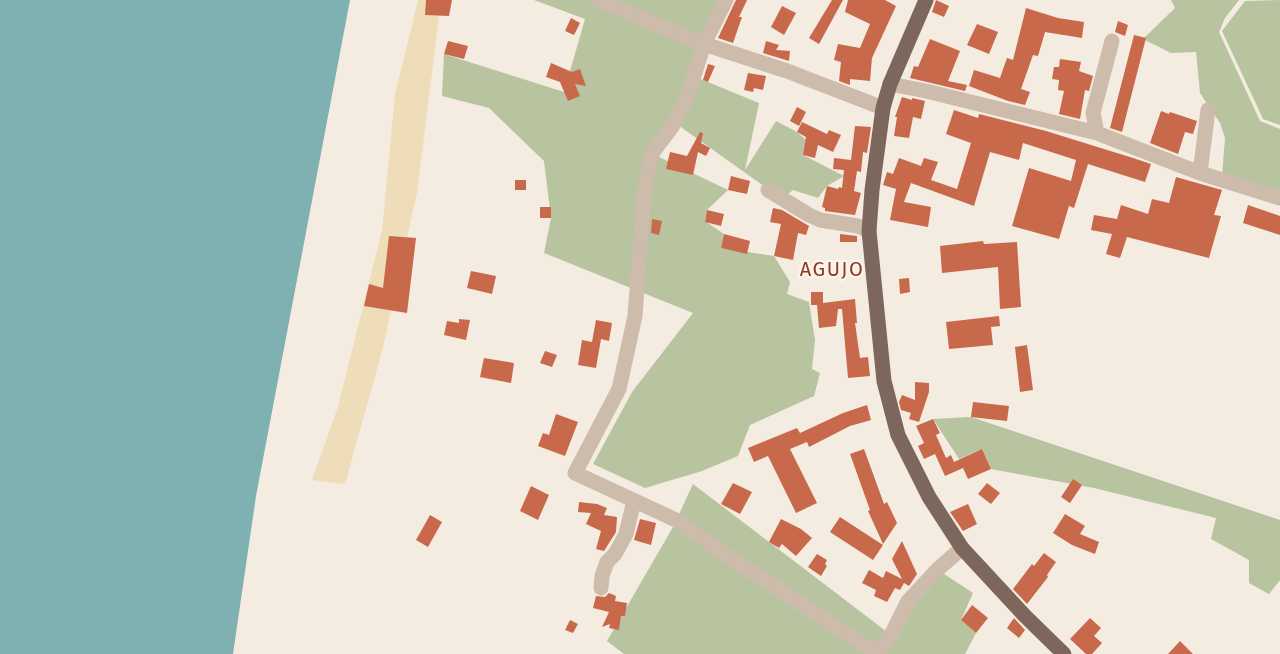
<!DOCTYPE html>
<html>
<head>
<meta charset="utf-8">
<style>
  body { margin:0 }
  canvas { display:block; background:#f4ebe1 }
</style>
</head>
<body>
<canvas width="1280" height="654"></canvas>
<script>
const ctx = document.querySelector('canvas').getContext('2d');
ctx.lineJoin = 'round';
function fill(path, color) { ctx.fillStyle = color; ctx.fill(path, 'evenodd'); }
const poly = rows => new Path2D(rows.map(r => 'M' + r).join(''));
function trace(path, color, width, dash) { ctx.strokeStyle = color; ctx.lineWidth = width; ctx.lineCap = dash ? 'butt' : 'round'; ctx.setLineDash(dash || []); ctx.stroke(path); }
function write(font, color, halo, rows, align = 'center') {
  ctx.font = font + ' "Fira Sans",sans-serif'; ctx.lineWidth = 5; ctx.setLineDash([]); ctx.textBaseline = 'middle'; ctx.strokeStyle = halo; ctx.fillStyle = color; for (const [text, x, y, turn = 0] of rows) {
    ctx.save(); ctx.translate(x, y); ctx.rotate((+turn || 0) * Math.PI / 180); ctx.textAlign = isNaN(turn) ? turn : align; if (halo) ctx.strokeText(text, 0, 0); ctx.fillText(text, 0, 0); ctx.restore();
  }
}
fill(poly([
  [534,0,729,0,657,156,728,190,707,210,705,221,724,234,721,248,774,256,790,282,787,294,809,302,815,340,812,369,820,373,814,396,750,425,738,456,702,471,645,488,593,464,632,392,693,313,544,253,551,218,544,161,489,108,442,96,444,54,564,92,585,19],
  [1171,0,1239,0,1225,18,1219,32,1260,121,1280,129,1280,194,1222,176,1225,138,1220,123,1200,93,1196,52,1171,53,1143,39,1175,8],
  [1280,0,1280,125,1263,119,1222,31,1245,1],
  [698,78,759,103,745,170,776,121,797,132,806,140,803,155,844,176,827,186,818,198,793,190,782,199,678,125],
  [971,417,1280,520,1280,580,1269,594,1249,583,1249,560,1211,539,1216,518,1094,488,991,469,982,449,959,459,933,419],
  [693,484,895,638,911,603,941,572,973,593,961,620,976,633,965,654,624,654,607,641,673,527]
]), '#b8c4a0');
fill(poly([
  [418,0,441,0,417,193,382,351,345,484,312,480,338,407,382,231,395,95]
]), '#efdcb8');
fill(poly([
  [0,0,350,0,256,496,233,654,0,654]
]), '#7fb0b2');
fill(poly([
  [426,0,452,0,449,16,425,15],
  [736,0,747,0,739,17,742,17,733,43,718,38],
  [832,0,843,0,819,44,809,38],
  [848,0,885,0,896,6,872,58,870,81,850,79,850,85,839,81,841,62,834,60,838,44,860,48,870,24,845,12],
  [936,0,949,6,944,17,932,12],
  [782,6,796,13,784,35,771,27],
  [1026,8,1058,18,1084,22,1082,38,1045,32,1038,56,1033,55,1021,89,1030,92,1025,105,1008,101,969,86,974,70,1000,78,1007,58,1013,60],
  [571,18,580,23,574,35,565,31],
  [1118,21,1128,25,1125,36,1115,32],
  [977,24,998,32,989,54,967,45],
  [1134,35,1146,38,1122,132,1110,128],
  [930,39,960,51,948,81,967,85,965,91,910,78,914,66,918,67],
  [448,41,468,46,464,59,444,54],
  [766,41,779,45,776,50,790,51,789,61,763,53],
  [1060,59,1081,62,1079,71,1093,76,1089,91,1085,90,1080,119,1059,114,1064,91,1058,90,1059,80,1052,79,1054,67,1059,67],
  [551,63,572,72,580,69,586,86,575,84,580,96,568,101,560,82,546,77],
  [708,64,715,66,708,82,703,80],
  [748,73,766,76,763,90,754,88,753,92,744,90],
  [902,97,912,100,912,98,925,101,921,119,913,117,909,138,894,136,897,117,895,117],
  [797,107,806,112,799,126,790,121],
  [954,110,978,118,979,114,1046,131,1133,158,1151,164,1145,182,1088,164,1074,208,1069,206,1059,239,1012,226,1029,168,1071,181,1076,160,1023,143,1019,160,990,152,974,206,911,183,904,202,931,207,928,227,890,220,896,189,883,185,887,172,893,174,899,158,921,166,924,158,938,162,931,180,957,189,971,143,946,134],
  [1161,111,1169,114,1170,112,1197,121,1193,134,1185,132,1178,154,1150,143],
  [802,122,827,134,829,130,841,135,833,152,818,145,815,158,803,155,806,137,797,132],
  [855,126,871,127,867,153,863,152,861,172,857,171,854,191,861,193,855,215,825,211,825,208,822,207,827,186,838,189,839,187,842,188,844,170,833,169,834,158,851,160],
  [700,132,703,133,701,143,710,148,706,156,698,152,693,175,666,169,670,152,687,156],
  [731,176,750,181,747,194,728,190],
  [1176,177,1222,190,1214,215,1221,216,1209,258,1127,237,1120,258,1106,254,1112,234,1091,230,1094,215,1117,219,1121,205,1148,214,1152,199,1169,203],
  [515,180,526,180,526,190,515,190],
  [1248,205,1280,216,1280,235,1243,223],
  [540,207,551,207,551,218,540,218],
  [773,208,782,210,809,226,806,235,798,233,793,260,774,256,781,224,770,222],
  [707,210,724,214,721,226,705,222],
  [652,219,662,221,659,235,651,233],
  [724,234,750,241,747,254,721,248],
  [840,234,857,236,857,242,840,242],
  [389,236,416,238,407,313,364,306,369,284,383,288],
  [983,241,984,244,1017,242,1021,307,1000,309,998,267,942,273,940,246],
  [471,271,496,276,492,294,467,288],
  [909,278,910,292,900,294,899,279],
  [811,292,823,292,823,303,855,299,857,323,855,323,860,358,868,357,870,376,848,378,842,309,838,309,836,326,819,328,817,305,811,305],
  [999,316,1000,326,991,327,993,345,949,349,946,322],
  [459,319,470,320,466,340,444,335,447,321,459,323],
  [596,320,612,323,609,341,601,339,596,368,578,365,582,340,592,342],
  [1027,345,1033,390,1020,392,1015,347],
  [545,351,557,355,552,367,540,363],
  [484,358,514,363,511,383,480,377],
  [915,382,929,383,929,392,919,422,909,419,911,413,901,410,899,402,902,395,915,400],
  [973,402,1009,406,1007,421,971,417],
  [867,405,871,420,850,426,809,447,807,442,790,449,817,503,796,513,768,456,754,462,748,448,797,428,800,433,843,413],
  [556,414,578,422,565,456,538,446,543,433,549,435],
  [933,419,940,433,936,435,946,458,951,455,954,462,982,449,991,469,968,479,963,468,945,476,935,454,924,459,918,446,924,443,916,426],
  [864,449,884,504,887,502,897,523,883,544,868,511,870,510,850,454],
  [1073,479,1082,485,1070,503,1061,497],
  [733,483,752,492,740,514,721,504],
  [987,483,1000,493,991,504,978,494],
  [531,486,549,495,538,520,520,511],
  [579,502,597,504,607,508,604,515,617,517,616,532,604,551,596,549,601,531,586,524,591,513,578,512],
  [968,504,977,524,963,531,950,512],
  [1065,514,1085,526,1080,534,1099,542,1095,554,1072,545,1053,533],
  [430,515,442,522,428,547,416,540],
  [840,517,883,545,873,560,830,532],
  [640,519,656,523,651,545,634,540],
  [781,519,801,529,812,538,796,556,782,544,779,548,769,542],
  [902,541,917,574,909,586,904,583,900,590,895,588,887,602,874,596,876,590,862,583,869,570,883,578,886,571,902,579,892,559],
  [1044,553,1056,562,1047,575,1048,577,1027,604,1013,589,1032,564,1034,566],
  [817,554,827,560,825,564,827,566,821,576,808,567],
  [609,593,616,596,615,601,627,603,625,616,621,616,619,630,609,628,610,624,602,627,609,612,593,608,596,596,605,597],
  [972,605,988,618,976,633,961,620],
  [1014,618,1025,630,1019,638,1007,628],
  [1090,618,1101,628,1094,636,1102,643,1092,654,1086,654,1070,639],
  [570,620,578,624,573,633,565,630],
  [1180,641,1193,654,1168,654]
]), '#c8694b');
trace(poly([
  [598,0,704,44,787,71,883,108],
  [726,0,704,44,687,98,672,127,653,152,650,162,644,194,635,316,619,389,575,473,678,521,723,553,867,647,880,648,889,639,908,601,937,570,962,548],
  [890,84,926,91,1097,133,1200,173,1280,198],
  [1097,133,1093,113,1112,41],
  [1200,173,1208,110],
  [768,190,809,215,820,220,858,226,869,231],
  [601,588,602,576,607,562,615,554,626,534,634,501]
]), '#cdbbac', 15);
trace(poly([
  [926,0,890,84,883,108,872,190,869,231,884,381,898,435,929,497,962,548,1025,616,1064,654]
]), '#7d675c', 15);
ctx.letterSpacing = '1.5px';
write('20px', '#8c3b22', '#fbf5ee', [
  ["AGUJO",832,270]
]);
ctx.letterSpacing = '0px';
</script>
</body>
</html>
